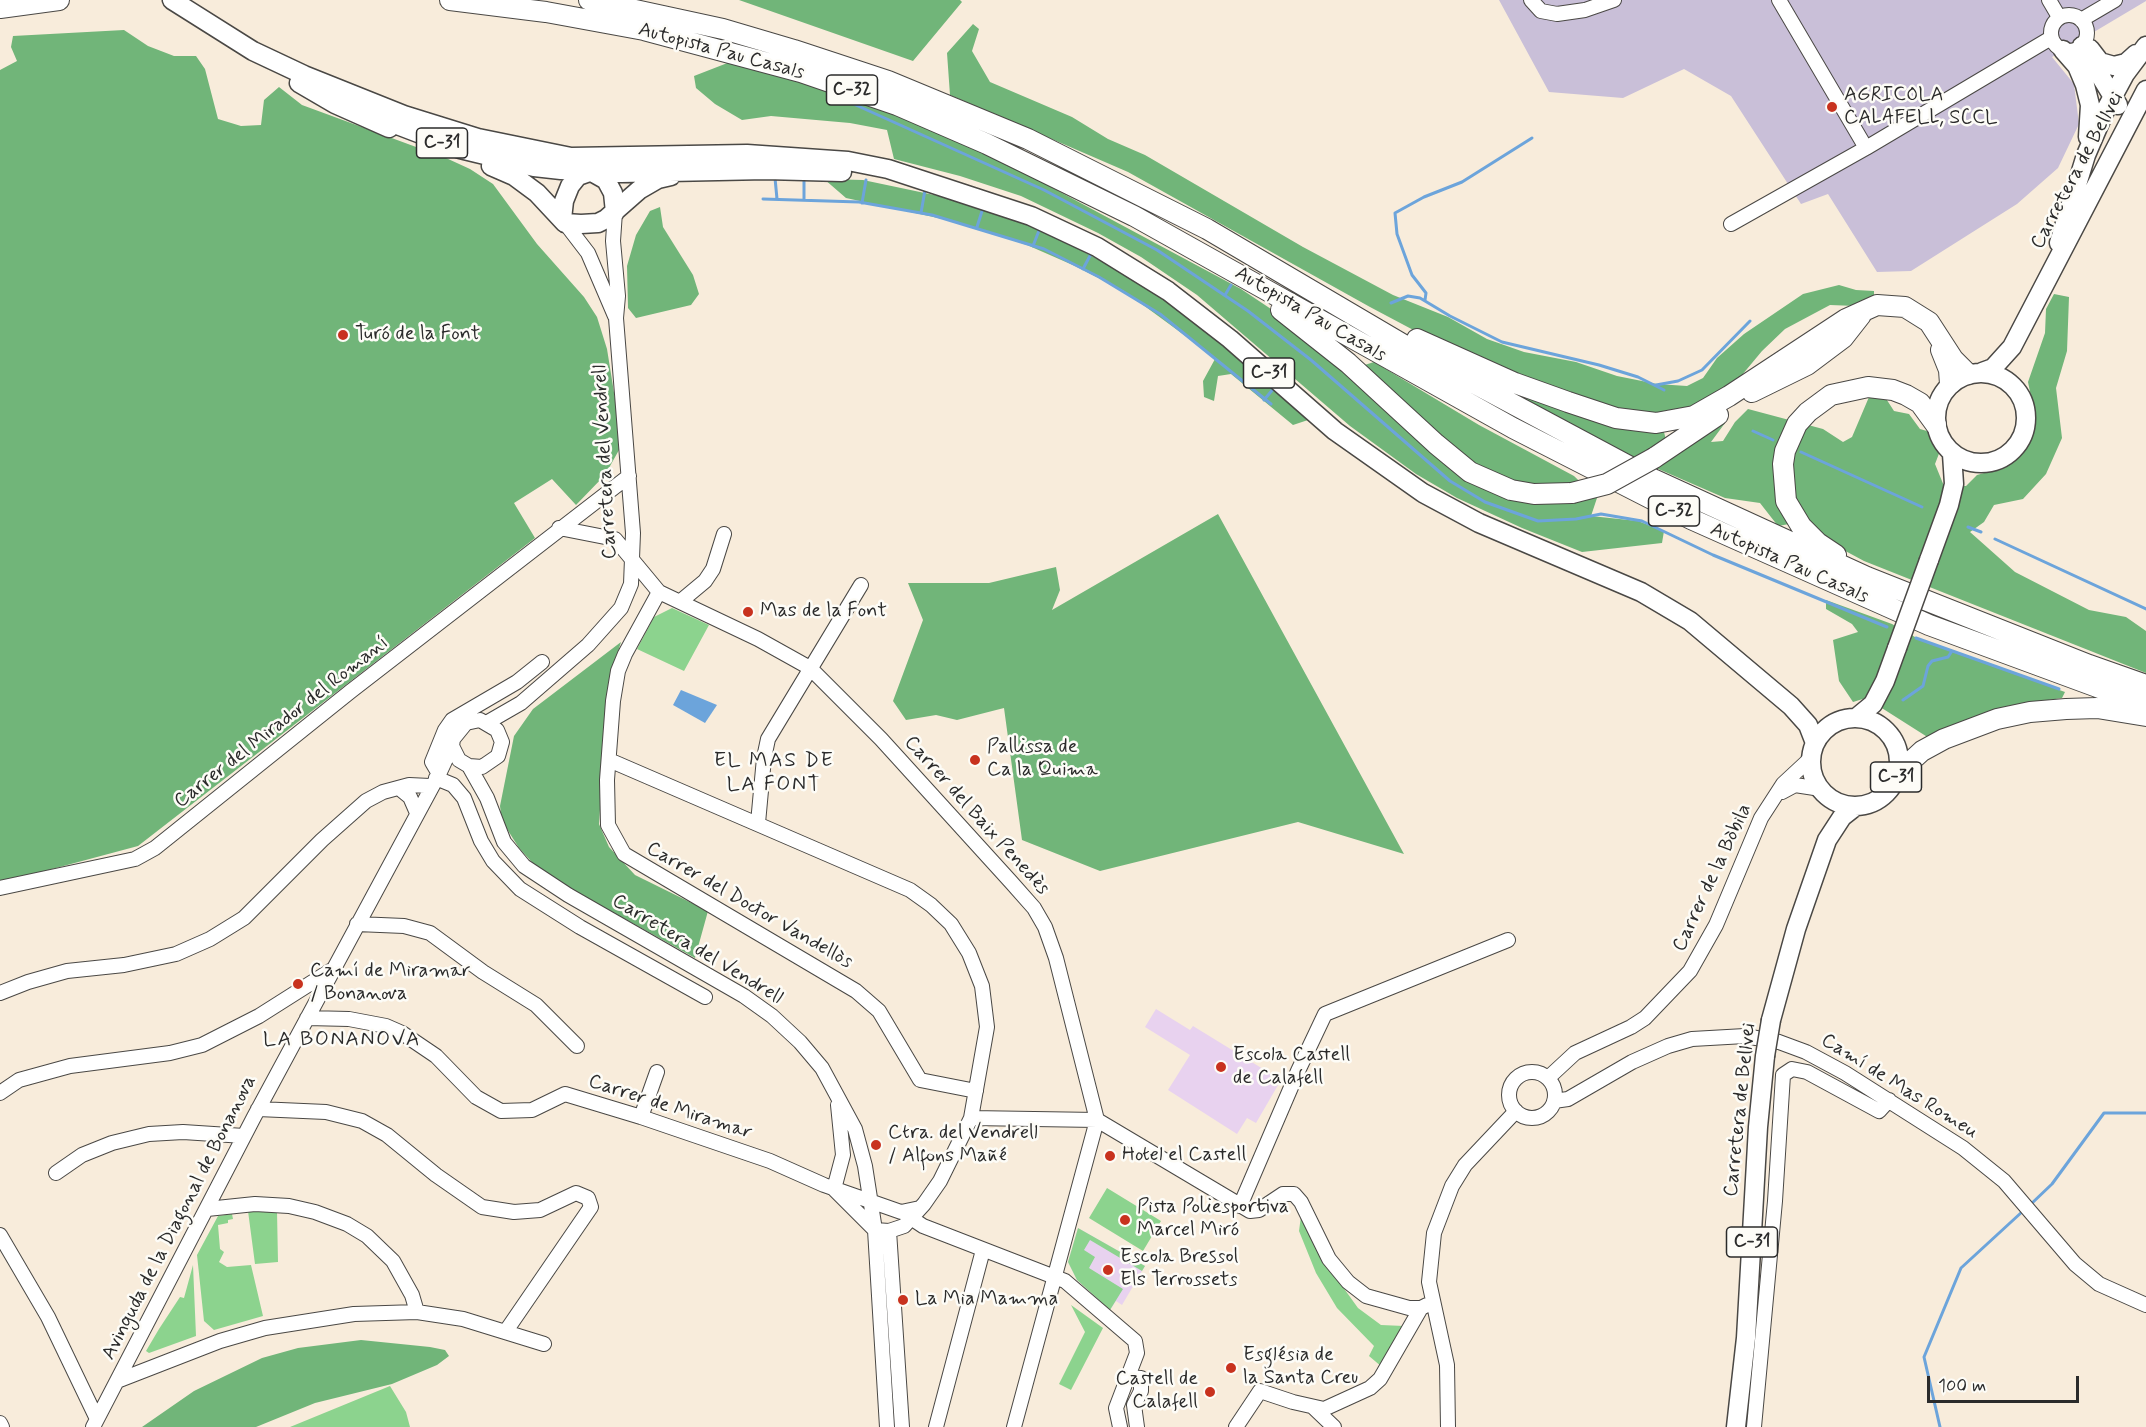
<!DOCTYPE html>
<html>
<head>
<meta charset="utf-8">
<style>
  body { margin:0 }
  #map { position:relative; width:2146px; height:1427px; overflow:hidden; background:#f8ecdb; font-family:Mynerve,sans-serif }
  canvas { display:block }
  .scale { position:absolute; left:1927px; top:1376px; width:152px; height:27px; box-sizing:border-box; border:3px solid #2b2b2b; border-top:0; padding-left:8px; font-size:18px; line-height:21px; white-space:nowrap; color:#2b2b2b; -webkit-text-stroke:4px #fdfcf7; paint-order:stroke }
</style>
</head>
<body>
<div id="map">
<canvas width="2146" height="1427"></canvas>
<div class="scale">100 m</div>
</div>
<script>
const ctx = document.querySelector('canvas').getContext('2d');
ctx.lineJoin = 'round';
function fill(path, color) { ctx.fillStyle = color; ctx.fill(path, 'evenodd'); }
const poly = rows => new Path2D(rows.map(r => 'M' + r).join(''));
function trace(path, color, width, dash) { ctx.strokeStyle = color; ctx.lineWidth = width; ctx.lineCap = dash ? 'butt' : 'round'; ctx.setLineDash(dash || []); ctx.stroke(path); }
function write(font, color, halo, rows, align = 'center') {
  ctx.font = font + ' Mynerve,sans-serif'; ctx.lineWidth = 5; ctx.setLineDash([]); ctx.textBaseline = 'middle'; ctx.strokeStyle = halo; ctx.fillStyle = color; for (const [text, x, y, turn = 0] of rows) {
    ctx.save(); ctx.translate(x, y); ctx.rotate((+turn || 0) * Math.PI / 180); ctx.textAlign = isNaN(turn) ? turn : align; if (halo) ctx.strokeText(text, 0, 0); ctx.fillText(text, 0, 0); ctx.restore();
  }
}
fill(poly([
  [1156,1009,1190,1030,1193,1026,1281,1080,1256,1123,1247,1118,1237,1134,1168,1090,1190,1055,1145,1027],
  [1078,1228,1145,1266,1122,1305,1116,1301,1110,1310,1077,1280,1068,1262]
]), '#e8d2ef');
fill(poly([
  [1499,0,2146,0,2146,1,2052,57,2074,84,2079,124,2058,168,2017,204,1911,271,1877,272,1828,194,1801,204,1731,96,1684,69,1623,98,1549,92]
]), '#c9bfd8');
fill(poly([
  [672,608,709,625,684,671,637,649,654,617],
  [1107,1188,1161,1221,1143,1251,1089,1218],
  [248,1211,277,1211,278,1262,255,1264],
  [232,1214,233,1219,228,1220,228,1223,218,1225,220,1249,224,1252,219,1262,227,1267,251,1265,263,1316,214,1330,204,1321,197,1255,218,1216],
  [1301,1216,1322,1258,1358,1308,1381,1325,1404,1326,1382,1367,1369,1356,1374,1346,1337,1308,1316,1273,1299,1231],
  [1078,1228,1145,1266,1142,1271,1090,1240,1084,1250,1095,1257,1089,1268,1123,1289,1110,1310,1077,1280,1068,1262],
  [193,1265,196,1336,149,1353,146,1351,159,1329,180,1297,184,1298],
  [1071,1305,1103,1328,1071,1390,1059,1384,1085,1332],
  [390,1386,406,1412,410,1427,290,1427]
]), '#8cd38e');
fill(poly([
  [739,0,960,0,962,2,913,61],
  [973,24,979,29,972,51,990,82,1072,117,1108,139,1145,155,1303,247,1393,295,1448,317,1487,339,1524,352,1576,362,1617,376,1657,384,1687,386,1703,378,1717,358,1744,334,1803,294,1839,285,1856,290,1874,291,1874,300,1856,306,1830,305,1785,329,1762,351,1732,387,1663,428,1666,440,1716,422,1725,423,1711,442,1723,441,1735,422,1748,409,1823,429,1843,442,1852,437,1869,397,1883,394,1894,411,1909,414,1920,429,1927,431,1940,451,1935,464,1944,486,1966,486,1977,475,2005,467,2027,446,2035,416,2028,382,2045,333,2046,309,2054,294,2069,297,2067,351,2056,388,2062,438,2046,474,2023,499,1994,505,1984,522,1970,532,2015,572,2089,610,2126,617,2146,631,2146,673,1864,561,1838,547,1806,521,1778,526,1760,503,1725,498,1633,458,1525,402,1531,381,1419,333,1370,307,1128,172,950,95,947,53],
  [124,30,148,46,174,56,196,56,205,69,218,119,241,126,261,125,264,100,279,87,302,105,446,158,470,169,493,184,537,244,584,297,597,317,607,349,616,405,619,450,605,475,576,505,552,479,514,503,535,538,138,846,0,883,0,70,17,61,11,47,13,36],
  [730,62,784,76,919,121,1006,163,1241,289,1271,309,1349,370,1374,362,1479,425,1574,476,1597,498,1591,516,1638,521,1664,531,1662,543,1582,552,1522,528,1457,498,1416,474,1350,426,1197,295,1141,257,1098,233,1021,196,960,176,894,159,887,130,850,123,771,116,742,120,715,104,696,88,694,76],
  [824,179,863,180,958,200,1006,216,1060,239,1142,283,1187,316,1266,379,1308,420,1293,425,1231,374,1218,376,1214,401,1204,397,1203,381,1215,359,1210,354,1124,291,1075,266,1027,245,961,223,846,198],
  [660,207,663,227,693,275,699,294,691,305,636,318,628,308,627,266,636,235,650,211],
  [1218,514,1404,854,1298,822,1100,871,1022,840,1004,708,957,720,936,715,906,720,893,701,923,620,908,583,989,583,1056,567,1060,590,1052,610],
  [1826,600,1892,624,1922,641,2065,692,2062,698,2008,706,1929,738,1866,698,1853,702,1839,681,1833,640,1858,632,1852,624,1826,609],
  [621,642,609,681,599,824,609,847,635,875,708,911,695,958,541,872,519,848,502,821,500,806,514,736,533,709],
  [361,1340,430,1347,445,1350,449,1356,437,1365,392,1384,315,1403,256,1427,142,1427,194,1391,262,1358,298,1348]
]), '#71b579');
fill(poly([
  [681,690,717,705,705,723,673,705]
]), '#6ca4db');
trace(poly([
  [847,101,1044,190,1157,250,1248,311,1311,360,1450,481,1485,502,1538,521,1576,519,1601,514,1642,521,1713,555,1887,627],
  [804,177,804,199],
  [775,178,777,199],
  [763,199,859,202,932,215,1044,249,1099,277,1160,314,1271,404],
  [862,203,866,180],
  [921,213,925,190],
  [977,227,983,208],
  [1033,246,1040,228],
  [1083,269,1092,252],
  [1225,295,1231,285],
  [1425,300,1426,293,1412,275,1397,234,1395,213,1424,197,1462,182,1532,138],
  [1391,303,1408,296,1420,298,1450,316,1502,342,1599,365,1638,377,1664,390],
  [1656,385,1678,381,1702,370,1750,321],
  [1264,400,1274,388],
  [1753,431,1773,440],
  [1801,452,1922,507],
  [1968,527,1981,532],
  [1995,539,2146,609],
  [1916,638,2059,689],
  [1903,700,1923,686,1928,666,1932,661,1948,657,1952,651],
  [2030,1205,2052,1184,2104,1113,2146,1113],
  [1940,1427,1924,1357,1961,1268,2023,1211]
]), '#6ca4db', 3);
const minor = poly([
  [1531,0,1541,11,1557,14,1585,10,1614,0],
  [1779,0,1866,148],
  [2049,0,2059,17],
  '2051 33a18 18 0 1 1 36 0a18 18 0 1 1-36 0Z',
  [2081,20,2115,0],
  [565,223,588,253,615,316],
  [1731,224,1866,148,2051,38],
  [559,528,615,539,659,592,758,639,810,668,881,739,1011,882,1034,908,1045,927,1056,958,1097,1120,1014,1427],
  [659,592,625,654,618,671,613,701,607,780,608,825,624,854,856,991,879,1011,920,1080,976,1091],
  [681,601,705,581,713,569,724,534],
  [488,722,521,703,588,645,621,608,631,584,633,533,616,318,618,296,613,241,615,212],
  [609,760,910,890,931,905,951,924,969,953,982,986,987,1027,971,1118,940,1181,924,1204,904,1226,889,1231,875,1230,834,1189],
  [469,766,487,798,504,842,524,866,568,895,744,996,772,1016,800,1042,822,1068,855,1129,865,1166,875,1230,887,1427],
  [439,774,432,762,445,730,452,720,517,682,542,662],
  [436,778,453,785,464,798,481,841,493,861,520,889,580,927,705,997],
  [399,788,410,797,417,813],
  [1782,792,1795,785,1821,789],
  [758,823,764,758,768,739,861,585],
  [0,888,135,859,155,848,351,691,629,476],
  [357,924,404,926,430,933,483,972,536,1005,577,1046],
  [0,993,28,982,67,971,124,965,176,954,210,939,244,918,322,840,366,801,383,792,409,785,430,786],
  [307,1018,349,1019,386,1026,402,1033,436,1056,476,1097,501,1111,532,1110,565,1094,641,1117,770,1161,824,1185,901,1212,920,1208],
  '1509 1095a23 23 0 1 1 46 0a23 23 0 1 1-46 0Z',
  [1548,1078,1575,1053,1631,1027,1645,1018,1690,971,1716,925,1761,818,1783,784,1811,758],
  [0,1093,19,1080,70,1066,170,1053,202,1045,259,1016,330,971],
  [1554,1101,1568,1099,1632,1062,1668,1046,1692,1039,1745,1036,1779,1042,1806,1052,1845,1073,1963,1148,2004,1181,2075,1264,2099,1284,2146,1305],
  [258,1109,326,1112,362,1121,387,1135,436,1175,482,1207,514,1212,540,1210,576,1193,588,1198,591,1207,506,1331],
  [641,1117,657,1072],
  [971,1118,1097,1120,1250,1211,1259,1210,1283,1194,1294,1194,1301,1202,1329,1259,1348,1282,1366,1296,1409,1308,1421,1308],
  [56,1173,82,1155,112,1143,149,1134,183,1132,244,1136],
  [834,1189,843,1155,838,1105],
  [1240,1206,1298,1071,1325,1014,1508,940],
  [207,1209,255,1204,289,1206,315,1212,347,1224,367,1236,393,1261,412,1295,417,1312],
  [911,1218,923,1226,1065,1281,1135,1341,1137,1353,1116,1408,1120,1427],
  [889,1231,902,1427],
  [0,1235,48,1317,97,1419],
  [1128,1377,1141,1378,1141,1391,1134,1405,1137,1427],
  [117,1381,220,1341,265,1328,354,1314,417,1312,463,1319,544,1344],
  [1313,1407,1334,1427],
  [0,1423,2,1427],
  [93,1427,254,1117,439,774,452,746,453,739,466,723,480,720,497,730,502,742,498,756,482,767,469,766,459,760,452,746],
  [936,1427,983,1250],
  [1236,1427,1260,1391,1293,1402,1324,1409,1370,1388,1380,1379,1421,1308,1427,1305],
  [1448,1427,1447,1365,1429,1282,1434,1233,1452,1186,1465,1165,1516,1111],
  [1754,1427,1775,1201,1783,1075,1792,1069,1807,1072,1879,1111,1889,1100]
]);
const major = poly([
  [172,0,253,51,304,75,404,115,478,138,571,157,747,154,848,161,888,169,1031,216,1097,247,1168,291,1230,339,1335,431,1423,493,1479,523,1641,592,1690,621,1791,706,1808,725,1815,743],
  [2082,46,2118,105],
  [2090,49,2100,62,2114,66,2126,63,2136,54],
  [2063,50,2077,66,2085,85,2090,105,2088,137],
  [299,83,335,104,389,128],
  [379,118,460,149,534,167,561,170,621,173,766,170,842,172],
  [491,166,514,176,537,193,565,223,581,224,598,223,606,219,639,190,658,179,671,176],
  [590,171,606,180,613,193,615,212],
  [562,219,564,201,570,186,578,176,592,171],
  [2059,243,2086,155,2104,113,2125,74,2146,46],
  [1982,372,1993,368,2012,347,2146,90],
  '1936 418a45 45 0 1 1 90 0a45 45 0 1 1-90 0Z',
  [1929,560,1949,505,1954,484,1952,454],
  [1856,718,1873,704,1885,681,1897,648],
  '1811 762a44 44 0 1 1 88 0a44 44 0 1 1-88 0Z',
  [1771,1020,1796,929,1827,840,1842,817,1856,806],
  [1736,1427,1746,1338,1758,1127,1765,1056]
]);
const highway = poly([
  [450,0,546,12,644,30,801,72,897,105,987,144,1134,216,1513,428,1691,519,1929,625,2146,705],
  [589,0,723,29,794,50,888,81,1028,139,1207,229,1421,355,1653,479,1867,577,2089,665,2146,685],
  [0,8,59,0],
  [1281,310,1348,363,1436,444,1470,472,1511,490,1534,494,1572,493],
  [1417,339,1515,383,1568,402,1616,418,1656,423,1694,416,1729,396,1846,319,1877,305,1905,307,1929,322,1953,359,1968,374],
  [1941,350,1949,370,1950,384],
  [1752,392,1807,365,1843,338,1861,315],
  [1654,458,1718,415],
  [1836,555,1818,543,1801,526,1786,501,1783,464,1785,451,1797,424,1808,412,1831,395,1868,387,1893,390,1906,395,1920,403,1936,425],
  [1898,773,1922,751,1944,739,1997,719,2030,712,2066,709,2097,708,2146,716]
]);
trace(minor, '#4a4845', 16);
trace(major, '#4a4845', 21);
trace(highway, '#4a4845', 22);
trace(minor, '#fff', 14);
trace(major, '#fff', 18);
trace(highway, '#fff', 20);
const majorBridge = poly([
  [1897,648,1929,560],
  [1765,1056,1771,1020]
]);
const highwayBridge = poly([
  [1572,493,1607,484,1654,458]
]);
trace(majorBridge, '#4a4845', 21, []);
trace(highwayBridge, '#4a4845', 22, []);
trace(majorBridge, '#fff', 18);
trace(highwayBridge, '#fff', 20);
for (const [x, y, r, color] of [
  [1832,107,6,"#c8321e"],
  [343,335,6,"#c8321e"],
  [748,612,6,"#c8321e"],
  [975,760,6,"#c8321e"],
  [298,984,6,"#c8321e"],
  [1221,1067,6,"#c8321e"],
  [876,1145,6,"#c8321e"],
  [1110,1156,6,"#c8321e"],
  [1125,1220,6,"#c8321e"],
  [1108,1270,6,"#c8321e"],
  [903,1300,6,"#c8321e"],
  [1231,1368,6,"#c8321e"],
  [1210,1392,6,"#c8321e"]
]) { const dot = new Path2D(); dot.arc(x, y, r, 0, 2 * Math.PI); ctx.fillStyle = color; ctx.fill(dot); trace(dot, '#fdfcf7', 2); }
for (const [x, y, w] of [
  [852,90,51],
  [442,143,51],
  [1269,373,51],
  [1674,511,51],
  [1896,777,51],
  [1752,1242,51]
]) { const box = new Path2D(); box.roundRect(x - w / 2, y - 15, w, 30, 4.5); ctx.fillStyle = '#fdfcf7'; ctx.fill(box); trace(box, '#2b2b2b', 1.5); }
write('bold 18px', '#2b2b2b', null, [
  ["C-32",852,90],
  ["C-31",442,143],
  ["C-31",1269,373],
  ["C-32",1674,511],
  ["C-31",1896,777],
  ["C-31",1752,1242]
]);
write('20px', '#2b2b2b', '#fdfcf7', [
  ["Autopista Pau Casals",721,52,15],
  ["Carretera de Bellvei",2078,171,-62],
  ["Autopista Pau Casals",1310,315,30],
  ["Carretera del Vendrell",606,462,-93],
  ["Autopista Pau Casals",1789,564,24],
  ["Carrer del Mirador del Romaní",282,723,-38],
  ["Carrer del Baix Penedès",976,816,48],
  ["Carrer de la Bòbila",1713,878,-65],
  ["Carrer del Doctor Vandellòs",749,906,30],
  ["Carretera del Vendrell",697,950,31],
  ["Camí de Mas Romeu",1899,1087,32],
  ["Carrer de Miramar",670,1108,18],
  ["Carretera de Bellvei",1741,1110,-84],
  ["Avinguda de la Diagonal de Bonanova",180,1218,-63]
]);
write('20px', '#2b2b2b', '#fdfcf7', [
  ["AGRICOLA",1844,96],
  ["CALAFELL, SCCL",1844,119],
  ["Turó de la Font",355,335],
  ["Mas de la Font",760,612],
  ["Pallissa de",987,748],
  ["Ca la Quima",987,771],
  ["Camí de Miramar",310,972],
  ["/ Bonanova",310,995],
  ["Escola Castell",1233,1056],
  ["de Calafell",1233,1079],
  ["Ctra. del Vendrell",888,1134],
  ["/ Alfons Mañé",888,1157],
  ["Hotel el Castell",1122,1156],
  ["Pista Poliesportiva",1137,1208],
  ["Marcel Miró",1137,1231],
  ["Escola Bressol",1120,1258],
  ["Els Terrossets",1120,1281],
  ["La Mia Mamma",915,1300],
  ["Església de",1243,1356],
  ["la Santa Creu",1243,1379],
  ["Castell de",1198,1380,"right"],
  ["Calafell",1198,1403,"right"]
], 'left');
ctx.letterSpacing = '1.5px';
write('21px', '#2b2b2b', '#fdfcf7', [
  ["EL MAS DE",774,762],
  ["LA FONT",774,786],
  ["LA BONANOVA",342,1041]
]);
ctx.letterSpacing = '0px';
</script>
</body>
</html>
